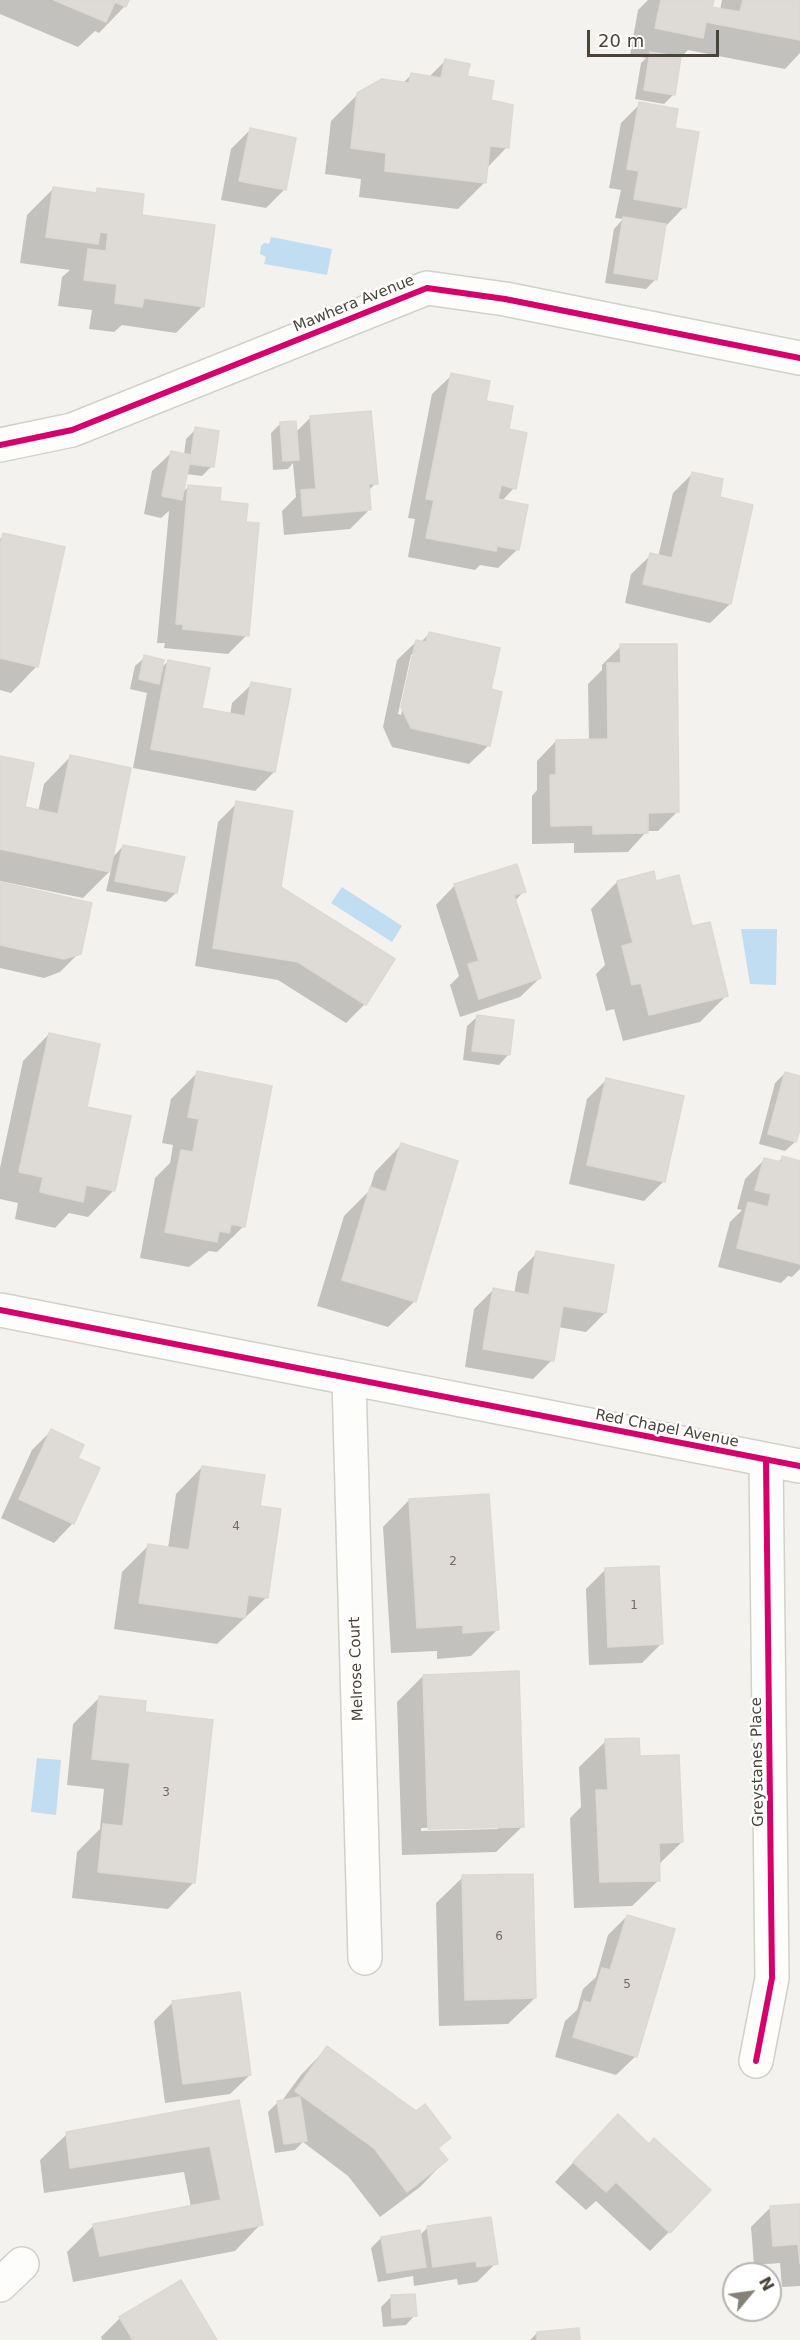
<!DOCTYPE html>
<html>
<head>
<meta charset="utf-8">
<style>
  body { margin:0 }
  #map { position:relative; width:800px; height:2340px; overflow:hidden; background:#f4f2ee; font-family:"DejaVu Sans",sans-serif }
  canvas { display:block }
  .north { position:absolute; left:722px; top:2262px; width:60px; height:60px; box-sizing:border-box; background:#fff; border:2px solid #b7b4b0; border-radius:50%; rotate:61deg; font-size:16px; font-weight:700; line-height:24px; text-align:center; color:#4b4439 }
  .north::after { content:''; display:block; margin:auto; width:21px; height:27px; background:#868178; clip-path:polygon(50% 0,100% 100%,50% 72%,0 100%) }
  .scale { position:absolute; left:587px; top:30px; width:132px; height:27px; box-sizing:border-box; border:3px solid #4b4439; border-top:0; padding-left:8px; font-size:18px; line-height:21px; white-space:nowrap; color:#4b4439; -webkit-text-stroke:4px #fff; paint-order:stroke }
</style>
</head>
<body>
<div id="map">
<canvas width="800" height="2340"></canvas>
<div class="north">N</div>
<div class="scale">20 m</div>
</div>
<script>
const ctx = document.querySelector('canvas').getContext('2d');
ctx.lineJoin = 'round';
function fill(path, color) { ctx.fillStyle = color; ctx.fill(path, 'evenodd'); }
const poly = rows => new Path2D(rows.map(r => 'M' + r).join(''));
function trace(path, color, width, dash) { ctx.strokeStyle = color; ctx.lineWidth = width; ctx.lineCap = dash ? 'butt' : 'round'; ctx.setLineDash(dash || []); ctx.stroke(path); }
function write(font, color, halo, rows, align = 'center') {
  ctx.font = font + ' "DejaVu Sans",sans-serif'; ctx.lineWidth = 5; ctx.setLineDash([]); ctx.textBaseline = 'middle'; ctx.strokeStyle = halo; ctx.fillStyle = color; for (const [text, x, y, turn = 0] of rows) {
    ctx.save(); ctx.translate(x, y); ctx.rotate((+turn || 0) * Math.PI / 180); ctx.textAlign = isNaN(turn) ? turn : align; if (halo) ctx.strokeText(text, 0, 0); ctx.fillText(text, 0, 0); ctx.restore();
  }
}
fill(poly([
  [271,237,332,249,327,275,264,264,266,257,260,254,261,246,264,243,269,244],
  [342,887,402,926,392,942,331,903],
  [741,929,777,929,776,985,750,984],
  [37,1758,61,1760,56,1815,31,1812]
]), '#c0ddf1');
fill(poly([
  [0,0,128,0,125,6,99,33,95,31,78,47,0,14],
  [648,0,712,0,711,8,720,10,722,0,800,0,800,53,785,69,688,50,679,59,674,94,664,104,635,99,641,63,646,58,630,55,638,10],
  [445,61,465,77,489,102,507,147,486,169,484,183,458,209,359,197,361,179,325,174,331,121,358,94,403,83,412,74,428,78],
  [640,104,673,129,684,207,665,227,656,279,646,289,605,283,614,229,623,219,615,218,621,190,609,188,621,123],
  [250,130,285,189,266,208,221,200,231,149],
  [54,188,94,194,98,190,140,216,203,306,176,333,122,325,114,332,89,329,92,310,58,306,62,277,70,270,20,263,27,215],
  [452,375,485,402,514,488,501,502,518,549,498,568,480,565,475,570,408,557,415,519,408,518,432,394],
  [310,418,376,483,368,491,369,510,350,529,284,535,282,511,296,497,293,463,288,469,273,470,271,433,281,423,296,432],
  [196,429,212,466,202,476,186,474,181,494,188,487,218,502,245,523,247,635,228,654,164,648,165,643,157,643,169,511,161,518,144,514,152,471,172,452,184,455,186,439],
  [692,474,718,498,730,604,710,623,625,603,631,574,651,555,658,557,673,493],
  [4,535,37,666,11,693,0,690,0,539],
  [429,634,489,690,489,745,469,764,392,747,383,727,397,660,417,641,421,642],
  [415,651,401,715,398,714,411,655],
  [621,646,677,812,658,831,647,831,628,852,574,853,574,843,532,844,532,796,537,790,537,761,556,741,589,741,588,684,602,670,602,665],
  [145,657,161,669,168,661,200,709,230,715,232,703,252,684,274,772,255,791,133,768,147,693,130,689,135,666],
  [70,757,112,858,123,846,176,893,166,902,106,891,111,870,83,898,0,881,0,758,23,808,38,812,44,784],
  [237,803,279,887,393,960,365,1004,346,1023,278,980,195,966,218,822],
  [653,873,654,883,691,928,727,995,700,1022,623,1041,614,1009,606,1011,596,974,605,965,591,909,617,882],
  [0,884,79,953,60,972,44,978,0,968],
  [455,885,524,891,515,901,540,978,520,997,460,1017,450,985,459,976,436,905],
  [477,1017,508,1055,499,1065,463,1060,467,1026],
  [49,1034,85,1108,114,1190,88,1217,69,1213,55,1228,15,1219,18,1203,0,1199,0,1168,23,1061],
  [198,1072,244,1226,217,1252,209,1251,189,1267,140,1258,155,1178,170,1163,173,1145,162,1143,171,1099],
  [785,1073,800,1077,800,1124,795,1142,785,1151,759,1144,775,1083],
  [606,1080,664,1181,644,1201,569,1184,587,1099],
  [401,1145,415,1301,388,1327,317,1306,344,1216,369,1191,375,1172],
  [783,1157,800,1162,800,1269,792,1277,788,1276,781,1283,718,1267,730,1222,742,1210,737,1209,745,1179,764,1160,777,1163],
  [537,1253,605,1313,586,1332,558,1327,552,1360,533,1379,465,1367,474,1309,493,1290,514,1294,518,1272],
  [51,1431,76,1459,73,1523,54,1543,1,1518,32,1450],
  [202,1467,267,1597,217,1644,114,1629,122,1572,149,1545,168,1548,176,1494],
  [409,1500,497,1630,471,1656,437,1659,437,1651,391,1653,383,1527],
  [605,1570,661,1644,642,1663,589,1665,586,1589],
  [423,1676,523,1826,496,1852,402,1855,397,1702],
  [498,1826,498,1829,421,1831,421,1828],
  [100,1697,143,1714,194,1882,168,1909,72,1898,77,1852,100,1829,104,1789,67,1785,73,1724],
  [606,1741,638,1758,682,1842,658,1865,659,1880,632,1906,574,1908,570,1818,581,1807,579,1767],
  [463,1877,535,1998,508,2024,439,2026,436,1903],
  [627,1916,636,2056,616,2075,555,2057,565,2021,577,2010,583,1989,596,1977,608,1935],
  [173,2002,250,2075,230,2094,165,2103,154,2021],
  [327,2048,449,2138,437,2149,446,2160,420,2187,380,2217,348,2176,303,2142,295,2150,275,2153,268,2112,278,2102,281,2102,301,2075],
  [237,2101,261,2224,235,2251,73,2282,67,2252,94,2225,191,2207,184,2172,44,2193,40,2160,67,2134],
  [599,2135,649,2145,669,2232,650,2251,596,2201,586,2210,555,2182],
  [800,2206,800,2286,782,2287,780,2263,754,2265,751,2227,770,2208],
  [428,2227,496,2263,477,2282,458,2285,457,2279,414,2286,413,2276,378,2282,371,2248,381,2238,419,2236],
  [391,2297,415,2315,406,2325,383,2327,381,2307],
  [120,2318,215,2340,102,2340,101,2337],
  [537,2333,579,2340,530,2340]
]), '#0003');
const building = poly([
  [54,0,129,0,126,7,115,2,106,22,54,0],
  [661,0,714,0,712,7,740,12,743,0,800,0,800,40,706,22,703,38,655,28,661,0],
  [650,52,681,57,675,95,644,90,650,52],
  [445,59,470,64,467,76,494,81,491,100,513,105,509,148,490,146,486,183,385,171,386,153,351,148,357,93,382,79,409,83,411,73,441,78,445,59],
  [639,102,678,109,675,128,699,132,686,208,634,199,639,171,627,169,639,102],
  [250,128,296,138,286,190,239,181,250,128],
  [53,187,97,193,97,188,144,194,142,215,215,225,204,307,144,298,142,307,115,303,117,284,84,280,88,249,106,251,108,233,100,232,98,244,46,237,53,187],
  [623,217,666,224,657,280,614,273,623,217],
  [451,373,490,381,486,401,513,406,509,429,527,433,516,489,501,485,498,499,528,505,519,550,497,546,496,551,426,538,434,500,426,499,451,373],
  [371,411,378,484,369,484,371,510,303,516,301,490,316,489,310,416,371,411],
  [296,421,299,460,283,461,280,422,296,421],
  [195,427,219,431,214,467,190,464,195,427],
  [171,451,191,455,182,500,162,496,171,451],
  [692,472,723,479,720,497,753,505,731,604,643,584,650,553,672,558,692,472],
  [188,485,221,488,220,501,248,504,246,522,259,523,249,636,183,629,183,624,176,624,188,485],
  [3,533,65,547,38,667,0,658,0,545,3,533],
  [429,632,500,648,491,689,502,692,490,746,411,728,401,707,416,640,426,642,429,632],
  [620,644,677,644,679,812,648,813,648,833,593,834,593,825,551,826,550,775,556,775,556,740,608,739,607,663,621,663,620,644],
  [144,655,164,660,159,684,139,679,144,655],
  [168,660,210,668,202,708,245,716,251,682,291,689,275,772,151,749,168,660],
  [70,755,131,768,110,872,0,849,0,756,34,763,25,807,58,814,70,755],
  [236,801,293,811,281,887,395,959,366,1005,298,962,213,948,236,801],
  [123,845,185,857,177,893,115,881,123,845],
  [517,864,526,892,514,895,541,978,479,999,468,964,479,961,454,884,517,864],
  [654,871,656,881,679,875,692,926,710,922,728,996,649,1015,641,983,632,985,622,946,633,943,617,881,654,871],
  [0,882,92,903,81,954,64,959,0,945,0,882],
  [477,1015,514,1020,510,1055,472,1051,477,1015],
  [49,1033,100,1044,87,1107,131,1116,115,1191,86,1185,83,1202,40,1192,43,1177,19,1172,49,1033],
  [197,1071,272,1086,245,1227,231,1224,229,1233,219,1231,217,1242,165,1232,181,1150,193,1152,199,1119,188,1117,197,1071],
  [785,1072,800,1076,800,1130,796,1142,768,1134,785,1072],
  [606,1078,684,1096,665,1182,587,1165,606,1078],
  [401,1143,458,1161,416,1302,342,1280,370,1187,386,1192,401,1143],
  [782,1156,800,1161,800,1264,737,1248,748,1202,768,1207,771,1194,755,1190,764,1158,781,1162,782,1156],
  [536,1251,614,1265,606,1313,563,1306,554,1361,483,1349,493,1288,529,1295,536,1251],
  [51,1429,84,1445,78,1458,100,1468,74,1524,19,1499,51,1429],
  [202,1466,265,1475,260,1506,281,1509,268,1598,248,1595,245,1618,139,1603,148,1544,189,1550,202,1466],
  [489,1494,499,1630,463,1633,463,1625,417,1628,409,1499,489,1494],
  [659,1566,663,1644,608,1647,605,1568,659,1566],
  [519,1671,524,1827,428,1829,423,1675,519,1671],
  [99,1696,146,1701,145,1712,213,1720,195,1883,98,1872,103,1824,123,1826,130,1763,92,1759,99,1696],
  [639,1738,640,1756,679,1755,683,1842,659,1843,660,1881,600,1882,596,1790,608,1790,605,1739,639,1738],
  [533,1874,536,1998,465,2000,462,1875,533,1874],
  [627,1915,675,1929,637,2057,573,2037,584,2001,591,2003,602,1968,610,1970,627,1915],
  [240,1992,251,2075,183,2084,172,2001,240,1992],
  [327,2046,416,2111,425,2104,451,2138,438,2148,448,2160,407,2192,375,2149,295,2091,327,2046],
  [300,2097,307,2141,284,2144,277,2101,300,2097],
  [239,2100,263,2225,100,2256,93,2224,221,2200,210,2146,70,2168,66,2132,239,2100],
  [618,2114,649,2144,654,2138,711,2190,670,2233,616,2182,606,2192,573,2162,618,2114],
  [800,2204,800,2264,798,2244,773,2246,770,2206,800,2204],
  [491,2217,498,2264,477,2267,476,2261,433,2267,427,2226,491,2217],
  [420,2230,426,2267,387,2273,381,2237,420,2230],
  [181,2280,217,2340,133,2340,119,2317,181,2280],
  [415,2294,417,2316,392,2318,391,2295,415,2294],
  [579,2328,580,2340,537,2340,537,2332,579,2328]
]);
fill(building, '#dedbd6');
trace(building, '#dcd9d4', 1.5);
const minor = poly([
  [0,445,72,430,427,288,505,299,800,358],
  [0,1310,800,1466],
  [349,1380,365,1958],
  [756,2061,772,1978,766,1460],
  [0,2285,22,2264]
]);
trace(minor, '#d2d0cb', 36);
trace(minor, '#fdfdfc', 33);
trace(poly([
  [0,445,72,430,427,288,505,299,800,358],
  [0,1310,800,1466],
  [756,2061,772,1978,766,1460]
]), '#d6006c', 6);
write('12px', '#706a61', null, [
  ["4",236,1527],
  ["2",453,1562],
  ["1",634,1606],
  ["3",166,1793],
  ["6",499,1937],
  ["5",627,1985]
]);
write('15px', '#4b4439', '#fff', [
  ["Mawhera Avenue",354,304,-22],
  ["Red Chapel Avenue",667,1429,11],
  ["Melrose Court",357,1669,-92],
  ["Greystanes Place",758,1762,-91]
]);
</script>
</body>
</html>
